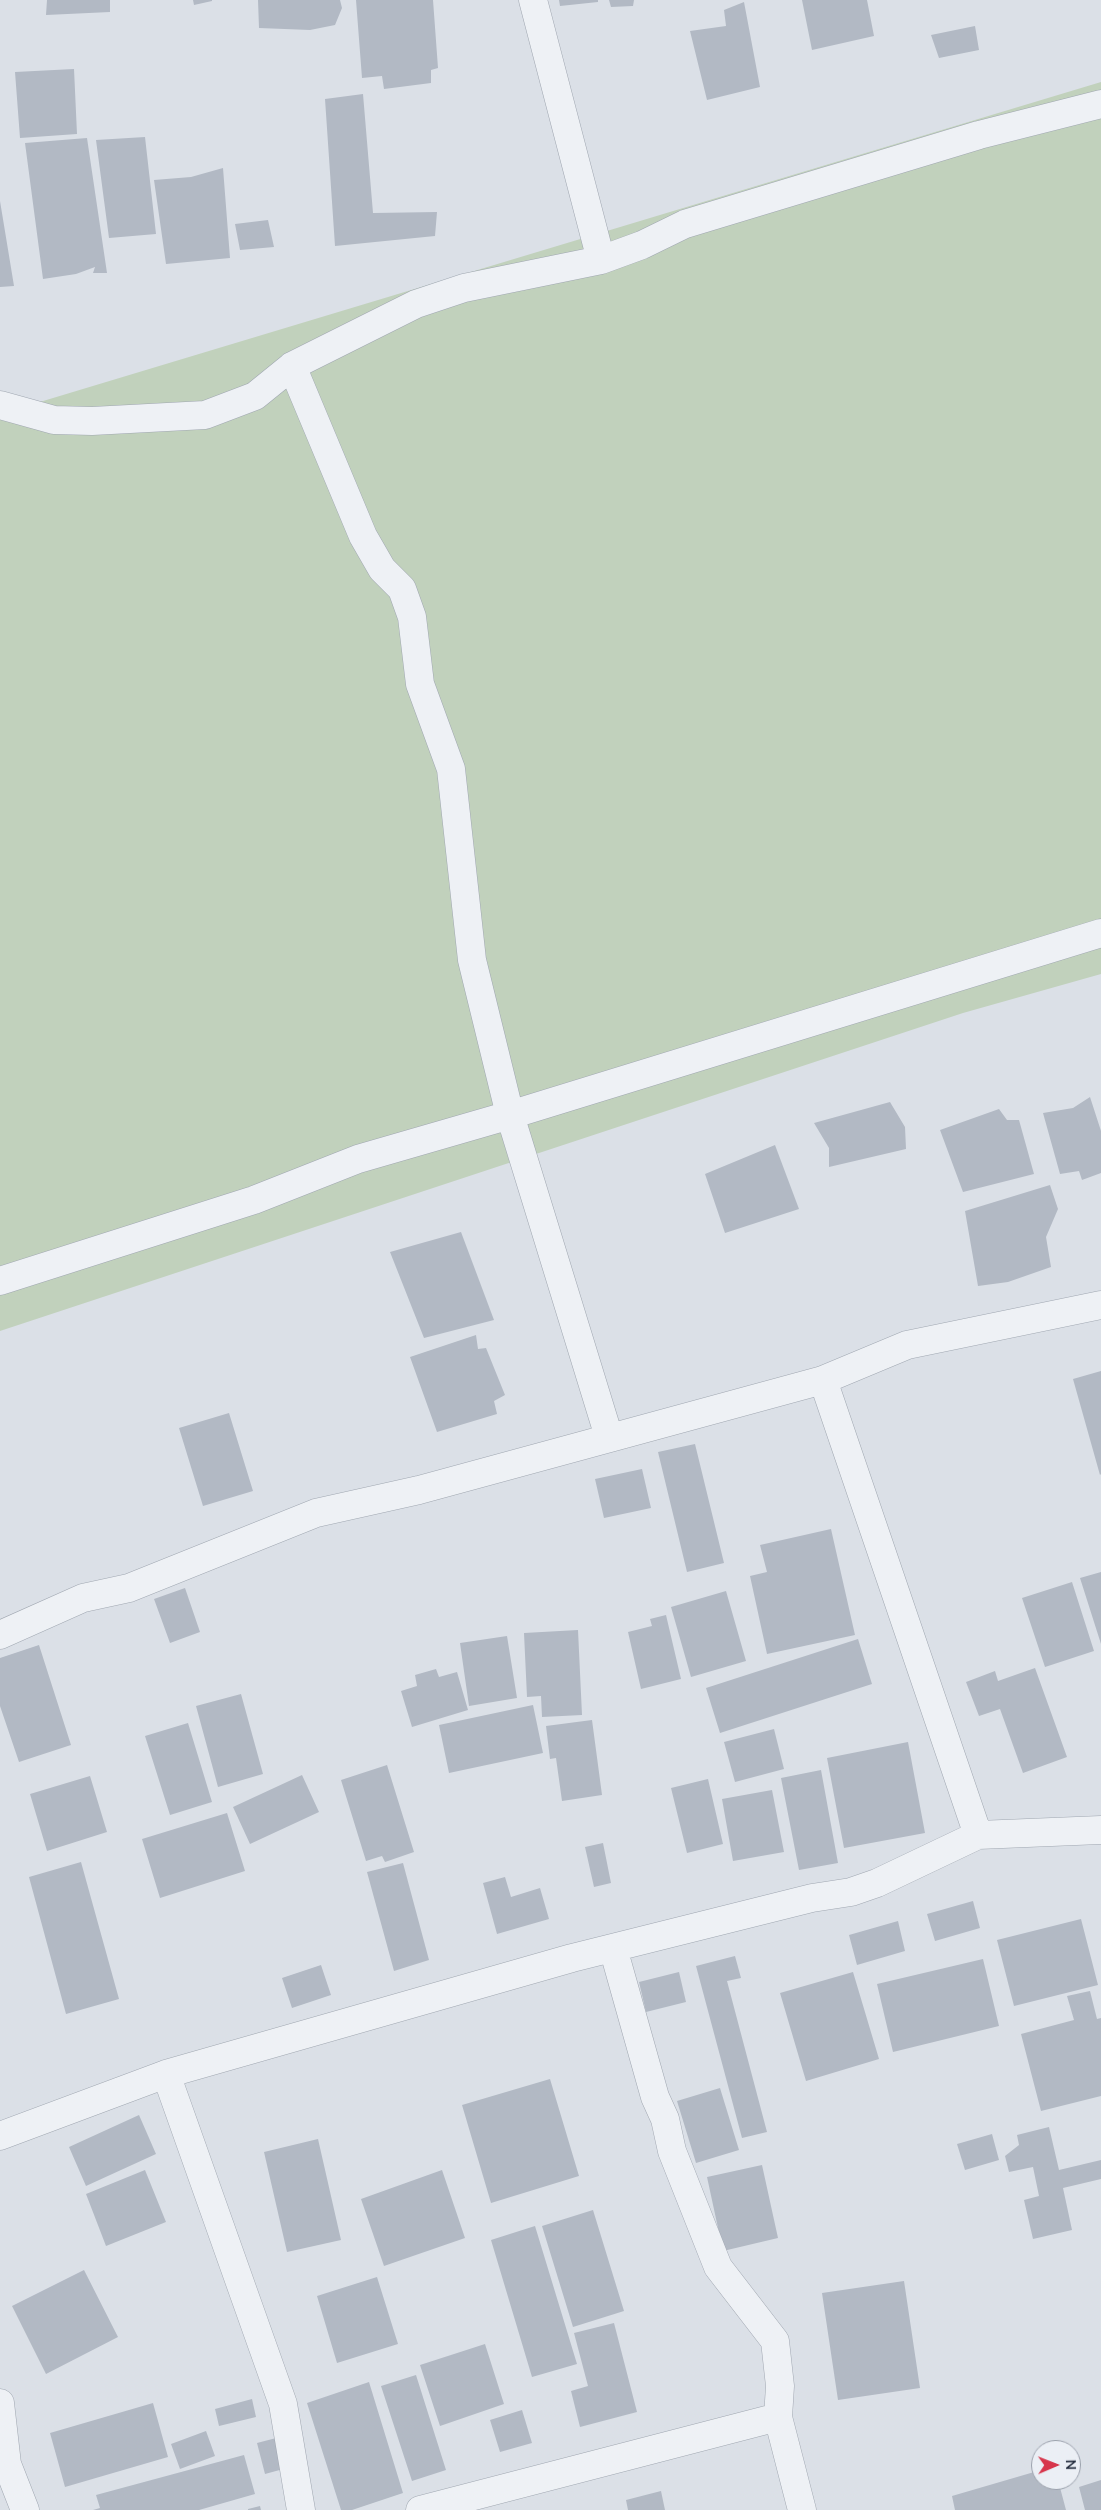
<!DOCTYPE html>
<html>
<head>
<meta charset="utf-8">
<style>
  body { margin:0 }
  #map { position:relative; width:1101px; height:2510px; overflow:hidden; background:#dbe0e7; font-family:"Nunito Sans",sans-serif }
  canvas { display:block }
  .north { position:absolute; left:1031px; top:2440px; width:50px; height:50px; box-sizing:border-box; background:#ebeff5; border:1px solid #9ba1ac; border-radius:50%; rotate:89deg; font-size:14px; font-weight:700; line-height:20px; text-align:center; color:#242d3e }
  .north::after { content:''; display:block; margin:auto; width:18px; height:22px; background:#d7364c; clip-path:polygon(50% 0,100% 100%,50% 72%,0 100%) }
</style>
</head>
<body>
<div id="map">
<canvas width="1101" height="2510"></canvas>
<div class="north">N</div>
</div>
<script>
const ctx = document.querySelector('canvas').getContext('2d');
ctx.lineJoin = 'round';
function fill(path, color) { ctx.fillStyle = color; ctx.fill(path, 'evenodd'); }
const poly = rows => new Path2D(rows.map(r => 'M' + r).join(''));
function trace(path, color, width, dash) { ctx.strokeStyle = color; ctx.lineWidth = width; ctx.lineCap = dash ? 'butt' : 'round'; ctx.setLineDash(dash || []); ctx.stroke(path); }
fill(poly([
  [1101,82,1101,974,963,1013,0,1331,0,414]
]), '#c1d1bc');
fill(poly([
  [47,0,110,0,110,12,46,15],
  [193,0,212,0,212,1,194,5],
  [258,0,340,0,342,8,335,25,310,30,259,28],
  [356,0,433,0,438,68,431,70,431,83,384,89,382,76,362,78],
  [559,0,598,0,598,2,560,6],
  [609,0,634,0,633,6,611,7],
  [802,0,867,0,874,36,812,50],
  [744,2,760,87,707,100,690,31,726,26,724,10],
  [975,26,979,50,939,58,931,35],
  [74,69,77,134,20,138,15,72],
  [363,94,373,213,437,212,435,236,335,246,325,99],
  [145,137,156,234,109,238,96,140],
  [87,138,107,273,93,273,95,267,76,274,43,279,25,143],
  [223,168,230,258,166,264,154,180,191,177],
  [0,201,14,286,0,287],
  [268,220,274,247,240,250,235,224],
  [1090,1097,1101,1131,1101,1173,1082,1180,1079,1171,1060,1174,1043,1113,1073,1108],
  [890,1102,905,1127,906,1149,829,1167,829,1148,814,1123],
  [999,1109,1007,1120,1019,1120,1034,1174,963,1192,940,1130],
  [775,1145,799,1209,725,1233,705,1174],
  [1050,1185,1058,1209,1046,1237,1051,1267,1008,1282,978,1286,965,1211],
  [461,1232,494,1320,424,1338,390,1252],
  [476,1335,478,1349,486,1348,505,1395,494,1401,497,1414,437,1432,410,1357],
  [1101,1371,1101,1474,1100,1475,1073,1379],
  [229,1413,253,1491,203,1506,179,1428],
  [695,1444,724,1563,687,1572,658,1452],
  [642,1469,651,1508,604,1518,595,1479],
  [831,1529,855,1635,767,1654,750,1576,767,1572,760,1545],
  [1101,1572,1101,1644,1080,1578],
  [1072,1582,1094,1651,1045,1667,1022,1598],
  [185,1588,200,1632,170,1643,154,1599],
  [726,1591,746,1661,691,1677,671,1607],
  [666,1615,681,1679,641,1689,628,1632,652,1626,650,1619],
  [578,1630,582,1715,542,1717,541,1696,527,1697,524,1633],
  [507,1636,517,1698,469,1706,460,1643],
  [858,1639,872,1684,720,1733,706,1688],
  [39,1645,71,1745,19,1762,0,1706,0,1658],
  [1035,1668,1067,1757,1023,1773,1000,1709,979,1716,966,1682,995,1671,998,1681],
  [436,1669,439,1677,457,1672,468,1710,412,1727,401,1691,417,1686,415,1675],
  [241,1694,263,1774,218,1787,196,1706],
  [533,1705,543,1753,449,1773,439,1725],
  [592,1720,602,1795,562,1801,556,1758,550,1759,546,1726],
  [188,1723,212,1802,170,1815,145,1736],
  [774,1729,784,1769,735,1782,724,1742],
  [908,1742,925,1833,844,1848,827,1758],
  [387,1765,414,1852,385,1862,382,1856,366,1861,341,1780],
  [821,1770,838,1863,799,1870,781,1778],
  [302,1775,319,1812,250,1844,233,1807],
  [90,1776,107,1832,47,1851,30,1794],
  [708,1779,723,1844,687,1853,671,1788],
  [772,1790,784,1852,733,1861,722,1799],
  [227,1813,245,1871,160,1898,142,1839],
  [603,1843,611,1883,594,1887,585,1847],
  [81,1862,119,1999,66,2014,29,1877],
  [403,1863,429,1960,394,1971,367,1872],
  [505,1877,511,1897,540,1888,549,1919,497,1934,483,1883],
  [973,1901,980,1928,935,1941,927,1914],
  [1081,1919,1098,1985,1014,2006,997,1940],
  [898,1921,905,1951,857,1965,849,1935],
  [735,1956,741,1978,727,1981,767,2132,742,2138,696,1966],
  [983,1959,999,2026,893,2052,877,1984],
  [321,1965,331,1995,292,2008,282,1978],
  [679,1972,686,2002,646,2012,639,1982],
  [853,1972,879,2059,806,2081,780,1993],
  [1090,1991,1097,2019,1101,2018,1101,2096,1041,2111,1021,2034,1074,2020,1067,1996],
  [550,2079,579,2176,491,2203,462,2105],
  [720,2088,739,2150,696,2163,677,2101],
  [139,2115,156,2154,86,2186,69,2147],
  [1049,2127,1059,2170,1101,2160,1101,2179,1063,2188,1072,2230,1033,2239,1024,2200,1039,2196,1033,2167,1009,2172,1005,2156,1019,2145,1017,2135],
  [992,2134,999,2160,965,2170,957,2144],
  [318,2139,341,2240,287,2252,264,2152],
  [762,2165,778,2238,723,2251,707,2177],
  [145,2170,166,2222,106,2246,86,2194],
  [442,2170,465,2238,384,2266,361,2199],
  [593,2210,624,2311,573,2327,542,2226],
  [535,2226,577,2364,532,2377,491,2240],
  [84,2270,118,2337,46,2374,12,2306],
  [377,2277,398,2344,337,2363,317,2296],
  [904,2281,920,2388,838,2400,822,2293],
  [614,2323,637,2412,580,2427,571,2391,588,2386,574,2333],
  [485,2344,504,2404,440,2426,420,2365],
  [416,2375,446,2470,412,2481,381,2386],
  [369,2382,403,2493,352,2510,341,2510,307,2403],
  [252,2399,256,2417,219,2426,215,2409],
  [153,2403,168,2457,65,2487,50,2433],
  [522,2410,532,2443,500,2452,490,2420],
  [206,2431,215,2456,180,2469,171,2444],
  [280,2437,287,2468,265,2474,257,2443],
  [244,2455,255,2494,199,2510,93,2510,100,2508,96,2495],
  [1041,2470,1041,2480,1058,2480,1066,2510,955,2510,952,2496],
  [1101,2480,1101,2510,1085,2510,1079,2487],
  [661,2491,665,2510,628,2510,626,2500],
  [260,2506,261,2510,248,2510,248,2509]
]), '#b2b9c4');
const minor = poly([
  [533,0,601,260],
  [292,366,363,536,382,569,402,589,412,617,420,684,451,769,472,960,510,1115,609,1437],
  [0,405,54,420,92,421,205,415,255,396,292,366,416,304,464,288,601,260,642,245,685,224,979,135,1101,104],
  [0,1281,254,1200,358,1159,510,1115,1101,933],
  [823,1380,978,1835],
  [0,1635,83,1598,129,1588,316,1513,419,1490,823,1380,907,1345,1101,1305],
  [613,1948,655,2097,665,2119,672,2151,718,2267,775,2341,780,2386,778,2417,802,2510],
  [166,2074,283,2404,301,2510],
  [0,2136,166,2074,572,1958,812,1898,851,1892,877,1883,978,1835,1101,1830],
  [0,2403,7,2464,25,2510],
  [420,2510,778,2417]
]);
trace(minor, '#a0a7b1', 29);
trace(minor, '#eef1f5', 28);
</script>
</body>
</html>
